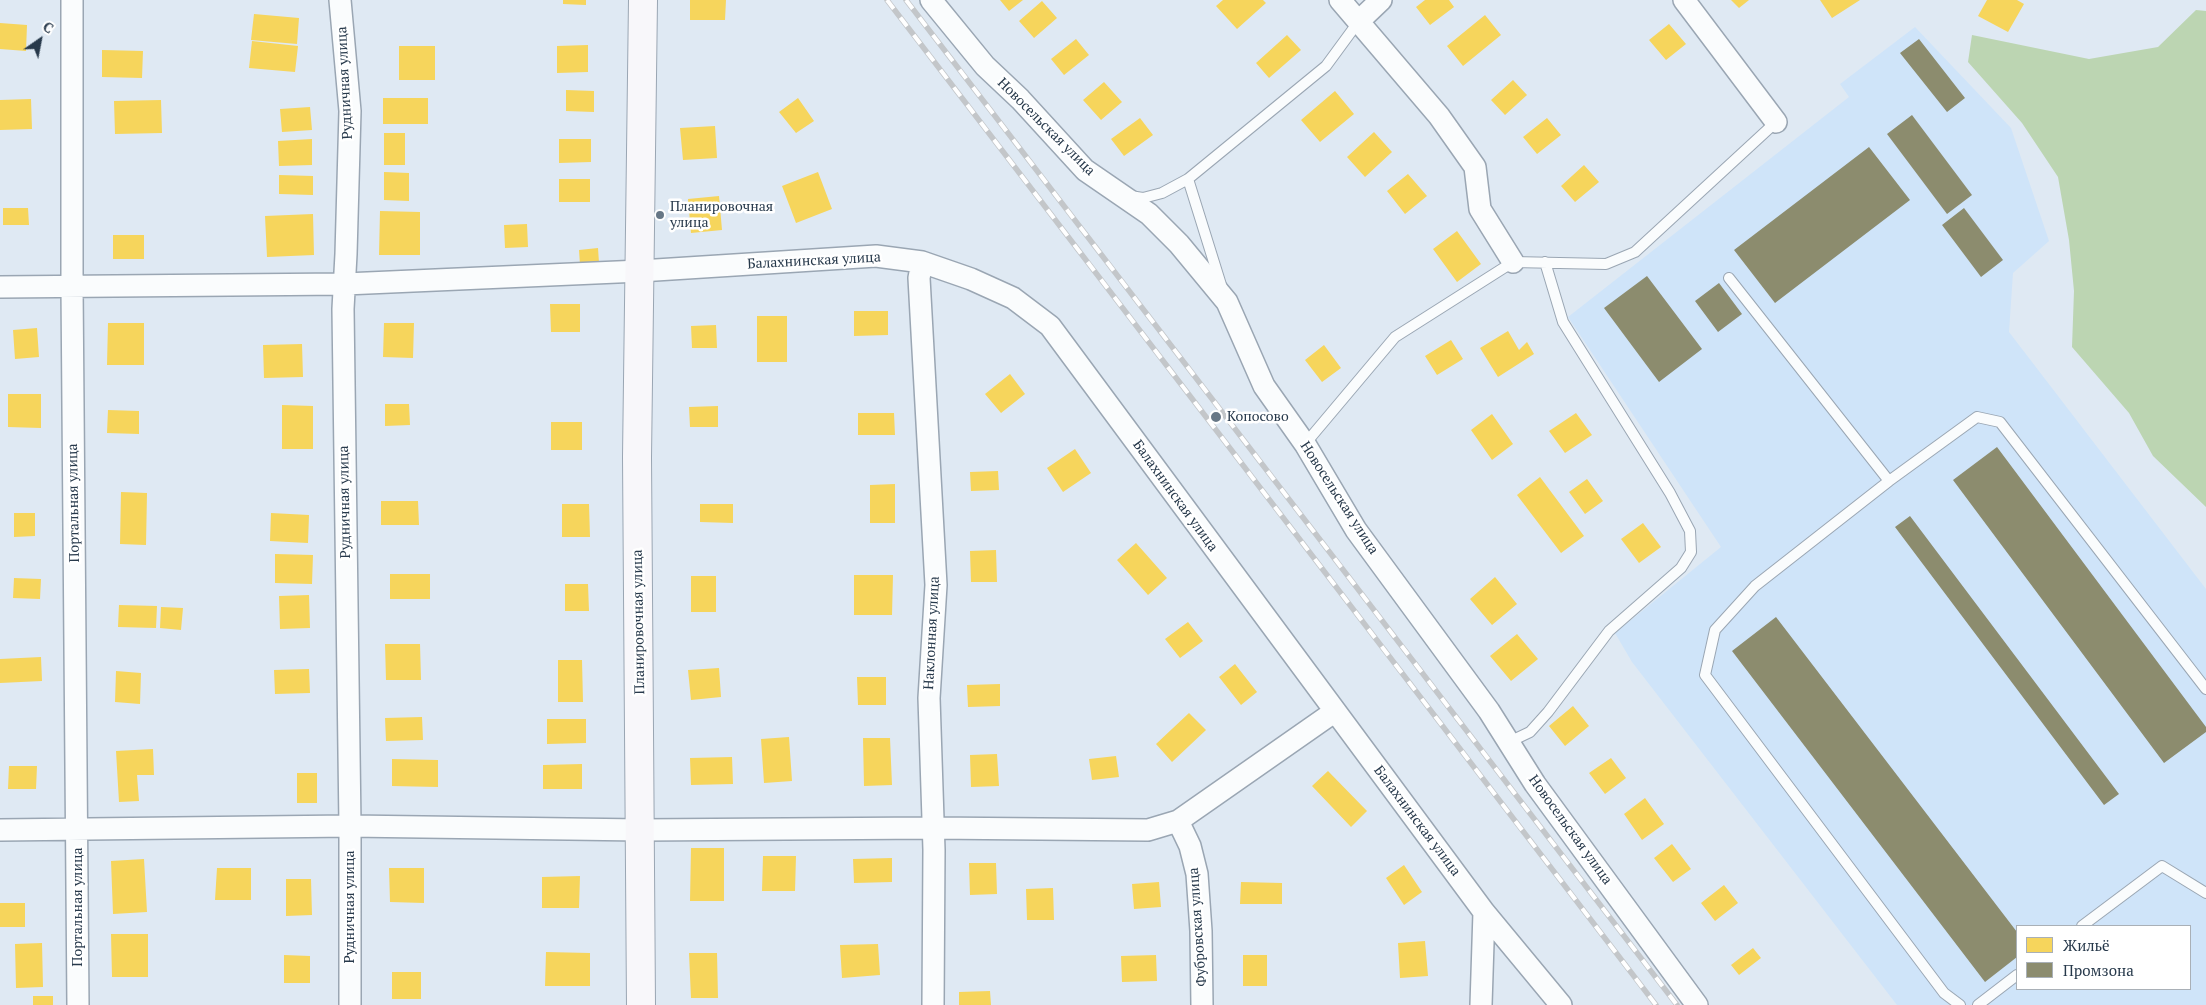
<!DOCTYPE html>
<html>
<head>
<meta charset="utf-8">
<style>
  body { margin:0 }
  #map { position:relative; width:2206px; height:1005px; overflow:hidden; background:#dfe9f3; font-family:"PT Serif",serif }
  canvas { display:block }
  .legend { position:absolute; left:2016px; top:925px; width:175px; height:65px; box-sizing:border-box; background:#fff; border:1px solid #a9b0b7; margin:0; padding:6px 9px; list-style:none; font-size:15px; color:#27394b }
  .legend li { display:flex; align-items:center; gap:10px; height:25px }
  .legend b { width:25px; border:1px solid #a9b0b7 }
  .north { position:absolute; left:15px; top:15px; width:50px; height:50px; -webkit-text-stroke:4px #fff; paint-order:stroke; rotate:33deg; font-size:14px; font-weight:700; line-height:20px; text-align:center; color:#27394b }
  .north::after { content:''; display:block; margin:auto; width:18px; height:22px; background:#27394b; clip-path:polygon(50% 0,100% 100%,50% 72%,0 100%) }
</style>
</head>
<body>
<div id="map">
<canvas width="2206" height="1005"></canvas>
<ul class="legend">
<li><b style="height:14px;background:#f6d55c"></b>Жильё</li>
<li><b style="height:14px;background:#8c8c6e"></b>Промзона</li>
</ul>
<div class="north">С</div>
</div>
<script>
const ctx = document.querySelector('canvas').getContext('2d');
ctx.lineJoin = 'round';
function fill(path, color) { ctx.fillStyle = color; ctx.fill(path, 'evenodd'); }
const poly = rows => new Path2D(rows.map(r => 'M' + r).join(''));
function trace(path, color, width, dash) { ctx.strokeStyle = color; ctx.lineWidth = width; ctx.lineCap = dash ? 'butt' : 'round'; ctx.setLineDash(dash || []); ctx.stroke(path); }
function write(font, color, halo, rows, align = 'center') {
  ctx.font = font + ' "PT Serif",serif'; ctx.lineWidth = 5; ctx.setLineDash([]); ctx.textBaseline = 'middle'; ctx.strokeStyle = halo; ctx.fillStyle = color; for (const [text, x, y, turn = 0] of rows) {
    ctx.save(); ctx.translate(x, y); ctx.rotate((+turn || 0) * Math.PI / 180); ctx.textAlign = isNaN(turn) ? turn : align; if (halo) ctx.strokeText(text, 0, 0); ctx.fillText(text, 0, 0); ctx.restore();
  }
}
fill(poly([
  [1915,27,2011,128,2049,241,2013,273,2009,332,2206,589,2206,1005,1897,1005,1632,662,1615,633,1721,547,1568,317,1849,97,1840,84],
  [2017,926,2190,926,2190,989,2017,989]
]), '#cfe4f9');
fill(poly([
  [2196,10,2206,11,2206,507,2153,456,2129,413,2072,347,2074,291,2069,240,2058,177,2022,123,1968,62,1972,35,2089,59,2158,47]
]), '#bcd5b2');
fill(poly([
  [563,0,586,0,586,5,563,4],
  [690,0,726,0,725,20,690,20],
  [1000,0,1023,0,1009,11],
  [1223,0,1263,0,1266,3,1237,29,1216,6],
  [1425,0,1449,0,1454,7,1430,25,1416,7],
  [1731,0,1749,0,1739,8],
  [1820,0,1860,0,1832,18],
  [1987,0,2017,0,2024,4,2008,32,1978,16],
  [1042,1,1057,18,1034,38,1019,21],
  [254,14,299,18,297,44,251,40],
  [1485,15,1501,35,1463,66,1447,46],
  [0,23,27,25,26,51,0,49],
  [1669,24,1686,44,1666,60,1649,40],
  [1287,35,1301,50,1269,78,1256,63],
  [1076,39,1089,55,1064,75,1051,59],
  [252,41,298,46,295,72,249,68],
  [588,45,588,72,557,73,557,46],
  [399,46,435,46,435,80,399,80],
  [102,50,143,51,142,78,102,77],
  [1513,80,1527,95,1505,115,1491,100],
  [1104,82,1122,102,1101,120,1083,100],
  [566,90,594,91,594,112,566,111],
  [1335,91,1354,114,1320,142,1301,120],
  [383,98,428,98,428,124,383,124],
  [798,98,814,121,796,133,779,112],
  [31,99,32,129,0,130,0,100],
  [161,100,162,133,115,134,114,101],
  [310,107,312,130,282,132,280,109],
  [1140,118,1153,135,1124,156,1111,139],
  [1547,118,1561,135,1537,154,1523,137],
  [715,126,717,158,683,160,680,128],
  [1374,132,1392,152,1365,177,1347,157],
  [384,133,405,133,405,165,384,165],
  [312,139,312,165,279,166,278,141],
  [559,139,591,139,591,162,559,163],
  [1584,165,1599,182,1575,202,1561,186],
  [384,172,409,173,409,201,384,200],
  [818,172,832,209,796,223,782,186],
  [1408,174,1427,196,1405,214,1387,191],
  [279,175,313,176,313,195,279,194],
  [559,179,590,179,590,202,559,202],
  [719,196,722,230,691,233,688,199],
  [3,208,28,208,29,225,3,225],
  [380,211,420,212,420,255,379,255],
  [313,214,314,255,267,257,265,216],
  [527,224,528,247,505,248,504,225],
  [1457,231,1481,264,1457,282,1433,249],
  [113,235,144,235,144,259,113,259],
  [598,248,599,263,580,265,579,250],
  [550,304,580,304,580,332,551,332],
  [854,311,888,311,888,335,854,336],
  [757,316,787,316,787,362,757,362],
  [108,323,144,323,144,365,107,365],
  [384,323,414,323,413,358,383,357],
  [716,325,717,348,692,348,691,326],
  [37,328,39,357,15,359,13,330],
  [1508,331,1519,350,1527,342,1534,354,1498,377,1480,348],
  [1451,340,1463,359,1437,375,1425,356],
  [302,344,303,377,264,378,263,345],
  [1324,345,1341,368,1322,382,1305,360],
  [1010,374,1025,394,1001,413,985,394],
  [8,394,41,394,41,428,8,427],
  [385,404,409,404,410,425,385,426],
  [282,405,313,406,313,449,282,449],
  [718,406,718,427,690,427,689,407],
  [108,410,139,411,139,434,107,433],
  [858,413,894,413,895,435,858,435],
  [1576,413,1592,435,1565,453,1549,431],
  [1492,414,1513,444,1492,460,1471,430],
  [551,422,582,422,582,450,551,450],
  [1075,449,1091,473,1063,492,1047,468],
  [998,471,999,490,971,491,970,472],
  [1540,477,1584,536,1561,553,1517,495],
  [1587,479,1603,501,1585,514,1569,492],
  [895,484,895,523,870,523,870,485],
  [121,492,147,493,146,545,120,544],
  [381,501,418,501,419,525,381,525],
  [562,504,589,504,590,537,562,537],
  [700,504,733,504,733,523,700,522],
  [14,513,35,513,35,536,14,537],
  [271,513,309,515,308,543,270,541],
  [1643,523,1661,547,1639,563,1621,539],
  [1136,543,1167,578,1148,595,1117,560],
  [996,550,997,582,971,582,970,551],
  [275,554,313,555,312,584,275,583],
  [390,574,430,574,430,599,390,599],
  [854,575,893,575,892,615,854,615],
  [691,576,716,576,716,612,691,612],
  [1495,577,1517,604,1492,625,1470,599],
  [14,578,41,579,40,599,13,598],
  [565,584,588,584,589,611,565,611],
  [309,595,310,628,280,629,279,596],
  [119,605,157,606,156,628,118,627],
  [161,607,183,608,181,630,160,628],
  [1188,622,1203,641,1180,658,1165,639],
  [1517,634,1538,659,1511,681,1490,656],
  [385,644,420,644,421,680,386,680],
  [41,657,42,681,0,683,0,659],
  [558,660,582,660,583,702,558,702],
  [1235,664,1257,692,1241,705,1219,677],
  [719,668,721,697,691,700,688,670],
  [309,669,310,693,275,694,274,670],
  [116,671,141,673,140,704,115,702],
  [857,677,886,677,886,705,858,705],
  [1000,684,1000,706,968,707,967,685],
  [1573,706,1589,726,1565,746,1549,726],
  [1189,713,1206,730,1172,762,1156,744],
  [422,717,423,740,386,741,385,718],
  [547,719,586,719,586,743,547,744],
  [789,737,792,781,764,783,761,739],
  [863,738,890,738,892,785,864,786],
  [153,749,154,775,137,775,139,801,119,802,116,751],
  [997,754,999,786,971,787,970,755],
  [1116,756,1119,777,1092,780,1089,759],
  [732,757,733,784,691,785,690,758],
  [1611,758,1626,778,1605,794,1589,773],
  [392,759,438,760,438,787,392,786],
  [582,764,582,789,543,789,543,765],
  [9,766,37,766,36,789,8,789],
  [1328,771,1367,811,1351,827,1312,786],
  [297,773,317,773,317,803,297,803],
  [1645,798,1664,824,1642,840,1624,814],
  [1672,844,1691,869,1673,882,1654,858],
  [691,848,724,848,724,901,690,901],
  [763,856,796,856,795,891,762,891],
  [892,858,892,882,854,883,853,859],
  [144,859,147,912,113,914,111,861],
  [969,863,996,863,997,894,970,895],
  [1404,865,1422,892,1404,905,1386,878],
  [217,868,251,868,251,900,215,900],
  [389,868,424,868,424,903,390,902],
  [580,876,579,908,542,908,542,877],
  [286,879,311,879,312,915,286,916],
  [1159,882,1161,907,1134,909,1132,884],
  [1241,882,1282,883,1282,904,1240,904],
  [1724,885,1738,903,1715,921,1701,903],
  [1053,888,1054,920,1027,920,1026,889],
  [0,903,25,903,25,927,0,927],
  [111,934,148,934,148,977,112,977],
  [1425,941,1428,976,1400,978,1398,943],
  [42,943,43,987,16,988,15,944],
  [878,944,880,975,842,978,840,945],
  [1753,948,1761,958,1739,975,1731,965],
  [546,952,590,953,590,986,545,986],
  [689,953,717,953,718,998,691,998],
  [284,955,310,956,310,983,284,983],
  [1156,955,1157,981,1122,982,1121,956],
  [1243,955,1267,955,1267,986,1243,986],
  [392,972,421,972,421,999,392,999],
  [990,991,991,1005,959,1005,959,992],
  [33,996,53,996,53,1005,33,1005]
]), '#f6d55c');
fill(poly([
  [1919,39,1965,98,1947,112,1900,53],
  [1912,115,1972,195,1947,214,1887,134],
  [1869,147,1910,200,1775,303,1734,250],
  [1964,208,2003,260,1981,277,1942,225],
  [1647,276,1702,349,1659,382,1604,308],
  [1719,283,1742,314,1718,332,1695,301],
  [1997,447,2206,727,2206,732,2164,763,1953,480],
  [1910,516,2119,794,2104,805,1895,527],
  [1776,617,2017,932,2017,957,1985,982,1732,651]
]), '#8c8c6e');
const lane = poly([
  [1188,179,1222,288],
  [1130,196,1143,198,1162,193,1188,179,1326,66,1359,21],
  [1729,278,1889,481],
  [1305,444,1395,337,1513,262,1606,264,1635,252,1776,122],
  [1509,742,1530,732,1548,712,1609,631,1681,568,1691,552,1690,531,1670,493,1563,322,1545,262],
  [2082,926,2162,866,2206,893],
  [1960,1005,1944,993,1705,675,1715,630,1755,586,1889,481,1977,417,2000,422,2206,689],
  [1978,1005,2017,975]
]);
const street = poly([
  [72,0,72,287,78,1005],
  [340,0,350,111,346,254,343,309,350,826,350,1005],
  [931,0,985,66,1020,99,1085,170,1149,214,1179,244,1227,302,1264,386,1305,444,1356,530,1489,711,1535,784,1697,1005],
  [1340,0,1439,116,1475,167,1480,209,1513,262],
  [1684,0,1776,122],
  [1359,21,1381,0],
  [922,262,919,278,936,585,929,698,934,850,933,1005],
  [0,287,345,284,640,271,876,256,922,262,971,279,1013,298,1050,326,1484,912,1561,1005],
  [1178,821,1190,846,1197,874,1201,931,1202,1005],
  [0,830,350,826,641,830,932,828,1148,830,1178,821,1334,712],
  [1481,1005,1484,912]
]);
const secondary = poly([
  [641,1005,637,457,643,0]
]);
trace(lane, '#9aa6b3', 12);
trace(street, '#9aa6b3', 24);
trace(secondary, '#9aa6b3', 30);
trace(lane, '#fafcfd', 10);
trace(street, '#fafcfd', 21);
trace(secondary, '#f8f7fa', 28);
const rail = poly([
  [887,0,1656,1005],
  [906,0,1677,1005]
]);
trace(rail, '#c3c6c9', 5.5);
trace(rail, '#fff', 4, [11]);
for (const [x, y, r, color] of [
  [660,215,5,"#677786"],
  [1216,417,6,"#677786"]
]) { const dot = new Path2D(); dot.arc(x, y, r, 0, 2 * Math.PI); ctx.fillStyle = color; ctx.fill(dot); trace(dot, '#fff', 2); }
write('14px', '#27394b', '#fff', [
  ["Рудничная улица",345,83,-93],
  ["Новосельская улица",1046,127,45],
  ["Балахнинская улица",814,261,-3],
  ["Балахнинская улица",1175,496,54],
  ["Новосельская улица",1339,498,57],
  ["Рудничная улица",345,502,-91],
  ["Портальная улица",74,503,-91],
  ["Планировочная улица",639,622,-91],
  ["Наклонная улица",932,633,-87],
  ["Балахнинская улица",1417,821,53],
  ["Новосельская улица",1570,830,54],
  ["Портальная улица",78,907,-90],
  ["Рудничная улица",350,907,-90],
  ["Фубровская улица",1198,927,-94]
]);
write('14px', '#27394b', '#fff', [
  ["Планировочная",670,207],
  ["улица",670,223],
  ["Копосово",1227,417]
], 'left');
</script>
</body>
</html>
